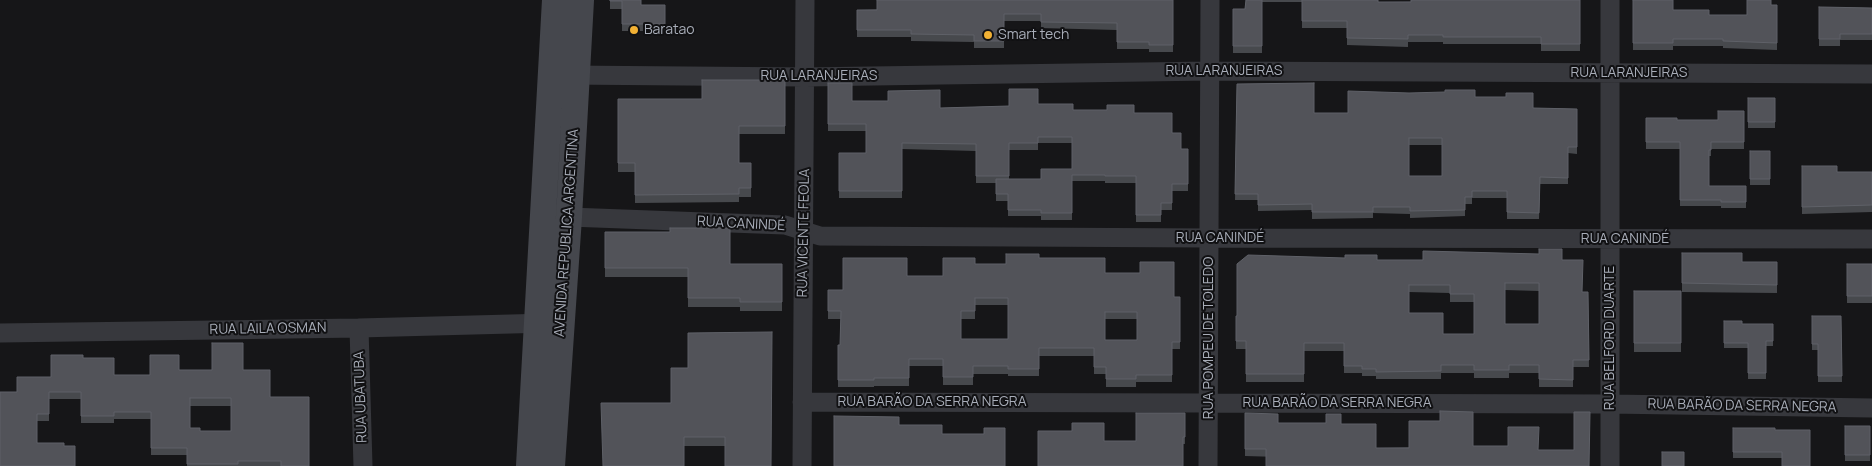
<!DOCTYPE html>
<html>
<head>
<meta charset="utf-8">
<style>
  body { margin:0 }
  canvas { display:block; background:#161618 }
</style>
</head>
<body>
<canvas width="1872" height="466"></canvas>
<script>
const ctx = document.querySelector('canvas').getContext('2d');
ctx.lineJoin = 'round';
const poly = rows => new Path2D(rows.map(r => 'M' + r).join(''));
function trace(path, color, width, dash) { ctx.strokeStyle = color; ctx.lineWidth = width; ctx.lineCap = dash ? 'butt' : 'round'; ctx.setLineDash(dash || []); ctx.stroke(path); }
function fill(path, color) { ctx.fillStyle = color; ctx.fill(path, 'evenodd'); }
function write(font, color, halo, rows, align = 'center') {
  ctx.font = font + ' Manrope,sans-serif'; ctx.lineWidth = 4; ctx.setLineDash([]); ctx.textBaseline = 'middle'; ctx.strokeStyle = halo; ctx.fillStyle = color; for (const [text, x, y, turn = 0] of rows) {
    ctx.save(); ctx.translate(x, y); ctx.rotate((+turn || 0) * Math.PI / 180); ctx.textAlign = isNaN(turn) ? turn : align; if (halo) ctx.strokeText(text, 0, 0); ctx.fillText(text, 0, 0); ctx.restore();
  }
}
trace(poly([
  [566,75,805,77,1210,71,1872,74],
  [558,214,569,217,785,225,820,236,1209,238,1872,239],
  [359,328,363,466],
  [0,333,359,328,549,323],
  [802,402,1610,404,1872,408],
  [802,466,805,0],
  [1208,466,1210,0],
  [1610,466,1610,0]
]), '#37383d', 19);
trace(poly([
  [529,466,555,0],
  [552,466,569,217,581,0]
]), '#45474d', 26);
fill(poly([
  [610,0,641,0,641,5,665,5,665,31,622,31,622,9,610,9],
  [1173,0,1173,52,1149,52,1149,49,1117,49,1117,30,1041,28,1041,21,1004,21,1004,48,974,48,974,42,911,41,911,37,857,37,857,10],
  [1246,0,1378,0,1378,2,1580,0,1580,51,1541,51,1541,44,1443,44,1443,42,1408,42,1408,47,1347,45,1347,28,1302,28,1302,2,1262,2,1262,53,1233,53,1233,9,1245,9],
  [1633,0,1673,10,1709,15,1747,15,1771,5,1777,5,1777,50,1723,48,1723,46,1673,46,1673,50,1633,50],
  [1819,7,1872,8,1872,40,1840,40,1840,46,1819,46],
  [785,80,785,134,739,134,739,163,751,163,751,197,739,197,739,202,635,203,635,172,618,172,618,99,702,99],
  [828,83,852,101,940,108,1009,106,1038,104,1073,110,1134,113,1172,133,1181,149,1188,149,1188,191,1172,191,1172,210,1161,210,1161,222,1136,222,1136,183,1105,183,1105,181,1072,181,1072,220,1041,220,1041,216,1008,216,1008,201,996,201,996,183,976,183,976,151,902,149,902,198,839,198,839,153,866,153,866,131,828,131],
  [1038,143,1072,143,1072,169,1041,179,1009,179,1009,150,1038,150],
  [1237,84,1314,113,1348,113,1475,97,1533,108,1577,109,1577,154,1568,153,1568,184,1540,184,1539,219,1507,219,1507,198,1472,198,1472,204,1465,204,1465,216,1410,218,1410,214,1373,213,1373,218,1312,219,1312,210,1258,211,1258,200,1235,200],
  [1409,145,1442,145,1442,176,1409,176],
  [1748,98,1775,98,1775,128,1748,128],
  [1744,111,1744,149,1711,149,1711,156,1709,156,1709,186,1746,186,1746,208,1721,208,1721,206,1680,206,1680,149,1646,149,1646,118,1677,120,1718,120],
  [1750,151,1770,151,1770,185,1750,185],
  [1802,166,1837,172,1872,172,1872,212,1802,214],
  [605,232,670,232,730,264,782,264,782,311,740,311,740,307,688,307,688,277,605,277],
  [1682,253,1742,262,1777,262,1777,293,1682,292],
  [1039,258,1105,273,1174,297,1180,297,1180,349,1172,349,1172,382,1136,382,1136,387,1106,387,1106,374,1094,374,1094,356,1039,356,1039,376,1008,376,1008,374,973,374,973,385,943,385,943,366,909,366,909,386,874,386,874,387,838,387,838,345,840,345,841,319,828,319,828,290,843,290,907,276,943,276,975,264,1006,264],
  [975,305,1008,305,1008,339,961,339,961,319,975,319],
  [1105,319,1137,319,1137,340,1105,340],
  [1377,260,1562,260,1582,292,1588,292,1589,367,1573,367,1573,387,1539,387,1539,373,1509,373,1509,378,1474,378,1474,373,1441,373,1441,379,1376,379,1376,376,1362,376,1362,373,1344,373,1344,351,1304,351,1304,382,1246,382,1246,349,1236,349,1236,316,1237,316],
  [1505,290,1539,291,1539,324,1505,324],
  [1409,292,1450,293,1450,302,1474,302,1474,334,1443,334,1409,313],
  [1847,264,1872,264,1872,303,1847,303],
  [1634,291,1681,291,1681,352,1634,352],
  [1812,316,1841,316,1842,382,1818,382,1818,350,1812,350],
  [1724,321,1742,324,1773,324,1773,346,1766,346,1766,379,1748,379,1748,348,1724,348],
  [772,332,725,446,684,446,671,403,688,368],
  [83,358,114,375,150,375,179,370,243,370,270,397,309,466,187,466,187,455,151,455,151,419,114,419,114,423,81,423,81,399,49,399,49,421,37,421,0,466,17,392,51,377],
  [190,406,231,406,231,431,200,431,190,428],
  [1185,413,1185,444,1104,441,1136,441],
  [1245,413,1278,423,1341,424,1376,448,1473,446,1538,450,1589,466,1245,456],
  [1845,426,1870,426,1870,461,1845,461],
  [1733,428,1775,430,1810,430,1782,458,1733,458]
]), '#47494d');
const building = poly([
  [610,0,641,0,641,5,665,5,665,24,622,24,622,1,610,1,610,0],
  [877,0,1173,0,1173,45,1149,45,1149,42,1117,42,1117,23,1041,22,1041,14,1004,14,1004,41,974,41,974,35,911,34,911,30,857,30,857,10,877,10,877,0],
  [1246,0,1262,0,1262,46,1233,46,1233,9,1245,9,1246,0],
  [1302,0,1378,0,1378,2,1411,2,1411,0,1580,0,1580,44,1541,44,1541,37,1443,37,1443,35,1408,35,1408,39,1347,38,1347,21,1302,21,1302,0],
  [1633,0,1673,0,1673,10,1709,10,1709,15,1747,15,1747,0,1771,0,1771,5,1777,5,1777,43,1723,41,1723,39,1673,39,1673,43,1633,43,1633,0],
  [1819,7,1872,8,1872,34,1840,34,1840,39,1819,39,1819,7],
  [702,80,785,80,785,126,739,126,739,163,751,163,751,188,739,188,739,194,635,195,635,163,618,163,618,99,702,99,702,80],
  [828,83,852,83,852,101,888,101,888,91,940,90,940,108,1009,106,1009,89,1038,89,1038,104,1073,104,1073,110,1107,110,1107,105,1134,105,1134,113,1172,113,1172,133,1181,133,1181,149,1188,149,1188,184,1172,184,1172,203,1161,203,1161,215,1136,215,1136,176,1105,176,1105,175,1072,175,1072,213,1041,213,1041,210,1008,210,1008,194,996,194,996,179,1041,179,1041,169,1072,169,1072,137,1038,137,1038,143,1009,143,1009,176,976,176,976,144,902,143,902,191,839,191,839,153,866,153,866,124,828,124,828,83],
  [1314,83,1314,113,1348,113,1348,91,1409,93,1445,92,1445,90,1475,90,1475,97,1506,97,1506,93,1533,93,1533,108,1577,109,1577,147,1568,147,1568,178,1540,177,1539,213,1507,212,1507,191,1472,191,1472,197,1465,197,1465,210,1410,211,1410,207,1373,207,1373,212,1312,212,1312,204,1258,205,1258,194,1235,194,1237,84,1314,83],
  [1409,138,1442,138,1442,176,1409,176,1409,138],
  [1748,98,1775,98,1775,122,1748,122,1748,98],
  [1718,111,1744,111,1744,142,1711,142,1711,150,1709,150,1709,186,1746,186,1746,202,1721,202,1721,200,1680,200,1680,142,1646,142,1646,118,1677,118,1677,120,1718,120,1718,111],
  [1750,151,1770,151,1770,179,1750,179,1750,151],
  [1802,166,1837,166,1837,172,1872,172,1872,205,1802,207,1802,166],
  [670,228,730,228,730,264,782,264,782,302,740,302,740,298,688,298,688,268,605,268,605,232,670,232,670,228],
  [1539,249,1562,249,1562,260,1583,260,1582,292,1588,292,1589,360,1573,360,1573,380,1539,379,1539,365,1509,365,1509,370,1474,370,1474,365,1441,365,1441,371,1376,372,1376,369,1362,369,1362,366,1344,366,1344,343,1304,343,1304,374,1246,374,1246,341,1236,341,1236,316,1237,316,1237,264,1248,255,1345,258,1345,255,1377,255,1377,260,1423,260,1423,251,1539,254,1539,249],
  [1505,283,1539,283,1539,324,1505,324,1505,283],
  [1409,285,1450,285,1450,294,1474,294,1474,334,1443,334,1443,313,1409,313,1409,285],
  [1682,253,1742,253,1742,262,1777,262,1777,285,1682,283,1682,253],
  [1006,254,1039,254,1039,258,1105,258,1105,273,1140,273,1140,262,1174,262,1174,297,1180,297,1180,342,1172,342,1172,375,1136,375,1136,379,1106,379,1106,367,1094,367,1094,348,1039,348,1039,369,1008,369,1008,366,973,366,973,377,943,377,943,359,909,359,909,378,874,378,874,380,838,380,838,345,840,345,841,311,828,311,828,290,843,290,843,258,907,258,907,276,943,276,943,258,975,258,975,264,1006,264,1006,254],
  [975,298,1008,298,1008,339,961,339,961,311,975,311,975,298],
  [1105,312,1137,312,1137,340,1105,340,1105,312],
  [1847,264,1872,264,1872,296,1847,296,1847,264],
  [1634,291,1681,291,1681,343,1634,343,1634,291],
  [1812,316,1841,316,1842,376,1818,376,1818,344,1812,344,1812,316],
  [1724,321,1742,321,1742,324,1773,324,1773,341,1766,341,1766,373,1748,373,1748,343,1724,343,1724,321],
  [772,332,771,466,725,466,725,437,684,437,684,466,603,466,601,403,671,403,671,368,688,368,688,333,772,332],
  [212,343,243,343,243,370,270,370,270,397,309,397,309,466,281,466,281,461,238,461,238,464,187,464,187,448,151,448,151,412,114,412,114,416,81,416,81,392,49,392,49,414,37,414,37,443,64,443,64,446,75,446,75,466,0,466,0,392,17,392,17,377,51,377,51,355,83,355,83,358,114,358,114,375,150,375,150,355,179,355,179,370,212,370,212,343],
  [190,398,231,398,231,431,200,431,200,428,190,428,190,398],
  [1440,411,1473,412,1473,446,1508,446,1508,427,1539,427,1538,450,1574,450,1574,412,1590,412,1589,466,1266,466,1266,449,1245,449,1245,413,1278,414,1278,423,1326,423,1326,414,1341,414,1341,424,1376,424,1376,448,1409,448,1409,421,1440,421,1440,411],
  [1136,413,1185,413,1185,437,1183,437,1183,466,1038,466,1038,431,1072,431,1072,423,1104,423,1104,441,1136,441,1136,413],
  [834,416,899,417,899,425,942,425,942,434,984,434,984,428,1005,428,1005,466,834,466,834,416],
  [1845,426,1870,426,1870,455,1845,455,1845,426],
  [1733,428,1775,428,1775,430,1810,430,1810,466,1782,466,1782,452,1733,452,1733,428],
  [1662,452,1684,452,1684,466,1662,466,1662,452]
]);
fill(building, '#525359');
trace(building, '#5f6168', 1);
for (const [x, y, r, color] of [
  [634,30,5,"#f2b134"],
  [988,35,5,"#f2b134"]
]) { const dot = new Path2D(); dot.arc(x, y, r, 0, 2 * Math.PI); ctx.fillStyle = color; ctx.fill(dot); trace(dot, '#111113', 2); }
write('14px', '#a8adb8', '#111113', [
  ["Baratao",644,30],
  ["Smart tech",998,35]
], 'left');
write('14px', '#a8adb8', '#111113', [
  ["RUA LARANJEIRAS",1224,71],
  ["RUA LARANJEIRAS",1629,73],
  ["RUA LARANJEIRAS",819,76],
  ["RUA CANINDÉ",741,224,3],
  ["AVENIDA REPUBLICA ARGENTINA",567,233,-86],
  ["RUA VICENTE FEOLA",804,233,-89],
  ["RUA CANINDÉ",1220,238],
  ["RUA CANINDÉ",1625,239],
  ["RUA LAILA OSMAN",268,329,-1],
  ["RUA POMPEU DE TOLEDO",1209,338,-90],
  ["RUA BELFORD DUARTE",1610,338,-90],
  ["RUA UBATUBA",361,397,-92],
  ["RUA BARÃO DA SERRA NEGRA",932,402],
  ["RUA BARÃO DA SERRA NEGRA",1337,403],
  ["RUA BARÃO DA SERRA NEGRA",1742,406,1]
]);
</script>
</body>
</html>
